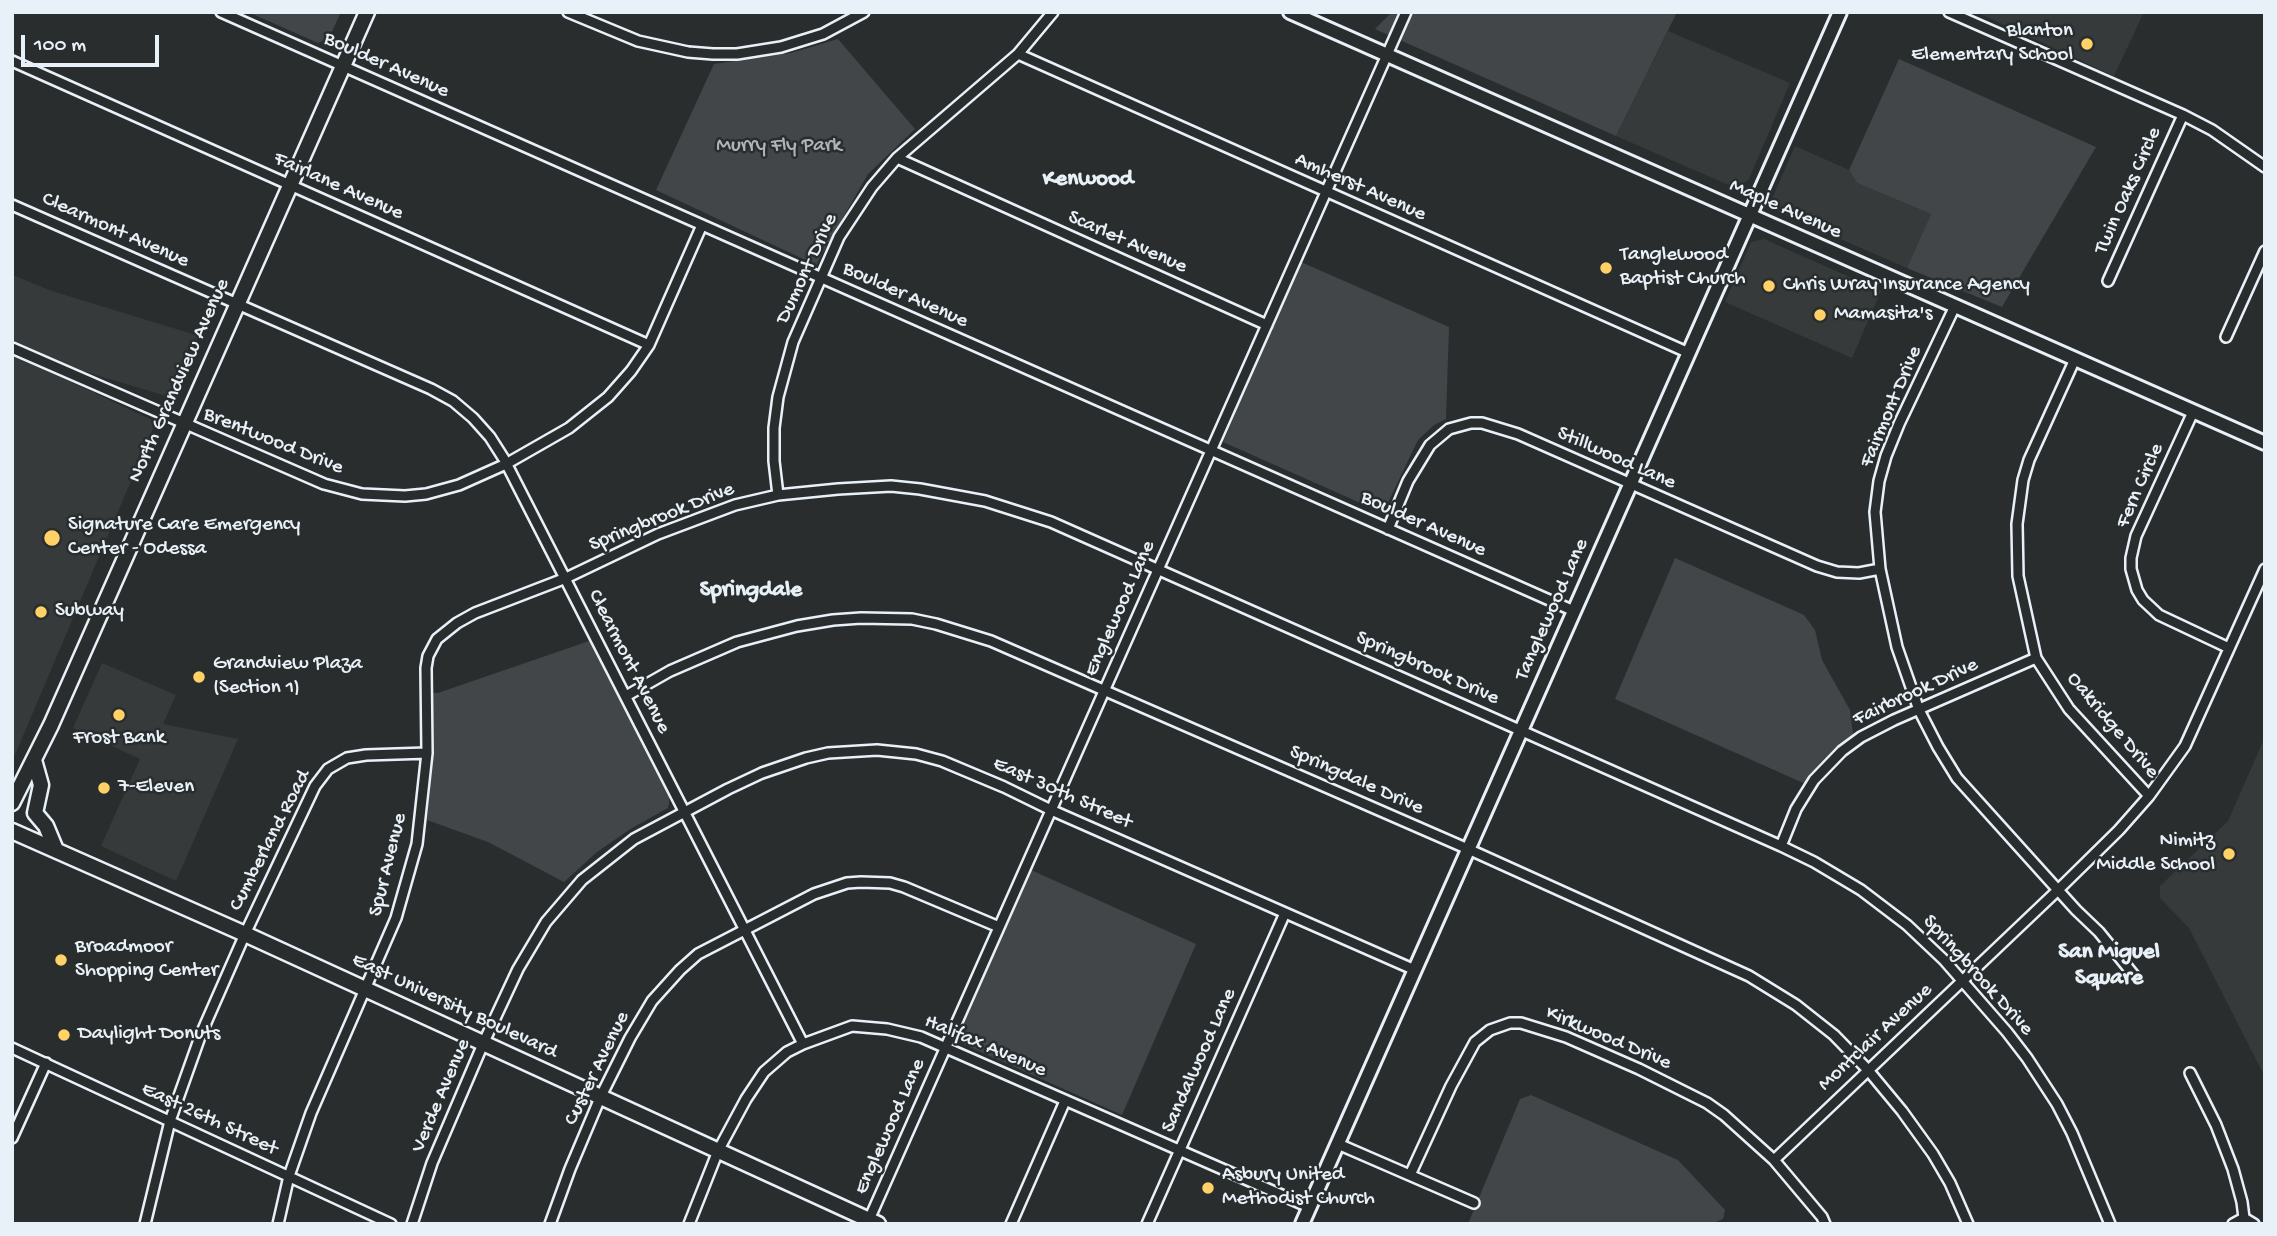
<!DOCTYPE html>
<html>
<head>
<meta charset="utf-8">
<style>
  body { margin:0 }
  #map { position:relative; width:2277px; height:1236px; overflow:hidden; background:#2a2d2e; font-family:"Gochi Hand",sans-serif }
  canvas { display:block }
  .frame { position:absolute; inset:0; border:14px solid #e8f1f8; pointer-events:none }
  .scale { position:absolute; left:21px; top:35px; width:138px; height:32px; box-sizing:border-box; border:4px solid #e8f1f8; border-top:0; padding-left:9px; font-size:21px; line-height:24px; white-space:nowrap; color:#e8f1f8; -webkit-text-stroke:5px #2a2d2e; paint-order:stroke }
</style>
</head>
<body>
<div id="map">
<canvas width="2277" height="1236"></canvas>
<div class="frame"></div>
<div class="scale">100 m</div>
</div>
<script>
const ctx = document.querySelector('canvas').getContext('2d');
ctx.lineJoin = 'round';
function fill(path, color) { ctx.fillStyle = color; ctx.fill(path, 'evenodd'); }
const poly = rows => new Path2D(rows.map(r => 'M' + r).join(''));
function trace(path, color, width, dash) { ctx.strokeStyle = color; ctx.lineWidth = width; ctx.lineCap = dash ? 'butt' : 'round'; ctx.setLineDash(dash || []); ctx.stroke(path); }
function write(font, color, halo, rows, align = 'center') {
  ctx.font = font + ' "Gochi Hand",sans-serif'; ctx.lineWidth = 5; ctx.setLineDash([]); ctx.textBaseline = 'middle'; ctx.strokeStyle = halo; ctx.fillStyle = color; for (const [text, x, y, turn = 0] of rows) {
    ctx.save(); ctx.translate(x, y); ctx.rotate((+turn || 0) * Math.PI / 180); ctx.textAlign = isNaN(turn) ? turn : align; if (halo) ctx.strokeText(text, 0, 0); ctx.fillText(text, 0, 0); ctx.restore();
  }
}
fill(poly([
  [1976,12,2144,12,2114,76],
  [1668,31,1790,83,1749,179,1738,189,1616,136],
  [1795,146,1849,170,1857,183,1931,214,1907,268,1778,212,1771,201],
  [1764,239,1881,291,1852,358,1725,302,1751,242],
  [12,275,52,291,199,336,173,398,29,355,12,347],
  [12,354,156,422,12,762],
  [102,663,176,695,163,724,238,739,176,881,101,846,140,759,73,728],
  [2265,737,2265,1077,2189,928,2160,898,2160,886,2228,821]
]), '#363a3b');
fill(poly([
  [248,12,341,12,329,38,318,43],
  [1392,12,1677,12,1616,136,1375,29],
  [838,39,915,129,868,174,816,265,656,190,714,64,791,53],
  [1899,59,2096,147,2002,307,1907,268,1931,214,1857,183,1849,170],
  [1301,262,1449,327,1446,419,1434,425,1418,440,1383,513,1223,442],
  [1675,558,1804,615,1815,630,1822,660,1850,710,1854,742,1810,786,1615,699],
  [589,641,669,797,669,804,668,808,632,828,597,852,564,882,488,842,427,820,434,747,432,693,438,693],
  [1031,870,1196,944,1122,1115,956,1041],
  [1531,1095,1678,1160,1725,1210,1723,1219,1711,1224,1468,1224,1520,1099]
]), '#424648');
const minor = poly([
  [221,12,1574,611],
  [568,12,638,41,688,52,713,54,737,54,781,47,823,34,864,12],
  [1949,12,2183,115,2212,130,2265,167],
  [1018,54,1689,353],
  [12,61,649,345],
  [897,158,1267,325],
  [12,205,431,389,453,401,473,418,490,437,504,459,803,1044],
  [2108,281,2183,115],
  [1955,306,1899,424,1886,456,1879,481,1875,512,1880,569,1897,647,1919,710,1938,747,1957,778,2076,910,2099,932,2137,979],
  [2226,337,2265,251],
  [12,348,324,484,362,494,405,496,426,494,459,485,506,464,569,428,608,397,631,371,649,345,702,225],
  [2075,359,2029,460,2023,480,2017,524,2018,576,2036,658,2069,709,2149,796],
  [2193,412,2136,536,2131,558,2131,569,2137,590,2143,600,2159,615,2229,648],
  [778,495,774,461,774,428,778,397,793,342,839,237,872,187,897,158,1018,54,1053,12],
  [1388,529,1408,481,1430,445,1449,429,1471,423,1482,423,1518,434,1817,566,1837,572,1859,573,1880,569],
  [626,696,670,671,737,642,797,626,833,620,861,618,912,619,936,624,991,641,1468,849,1749,976,1796,1005,1834,1035,1868,1070,1902,1111,1933,1154,1950,1183,1968,1224],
  [1781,846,1796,809,1814,780,1842,751,1861,737,1894,720,2036,658],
  [12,1048,391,1224],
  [2190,1073,2216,1125,2233,1169,2242,1202,2244,1218],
  [12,1138,46,1063],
  [1338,1144,1474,1203],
  [1774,1160,2059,889,2119,830,2149,796,2185,746,2265,569],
  [1410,1175,1451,1086,1475,1042,1490,1030,1510,1023,1521,1023,1566,1037,1639,1069,1707,1103,1724,1115,1774,1160,1822,1217,1825,1224],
  [2244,1218,2254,1224],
  [868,1222,1406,12],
  [145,1224,170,1121,201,1034,245,934,315,786,328,769,347,758,366,755,427,753],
  [278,1224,289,1176,311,1113,396,918,417,844,427,753,426,668,428,656,437,639,457,623,475,613,566,578,658,534,735,505,778,495,838,489,891,486,920,489,985,501,1051,522,1781,846,1814,862,1861,890,1907,925,1944,960,2007,1032,2027,1058,2057,1104,2072,1133,2110,1224],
  [412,1224,432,1163,483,1044,518,969,546,922,582,880,634,839,728,789,762,773,806,758,828,753,877,750,916,754,942,761,1004,787,1051,810,1415,970],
  [550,1224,570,1169,600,1098,630,1038,652,1001,680,970,698,954,814,894,847,883,861,882,890,883,904,887,999,927],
  [689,1224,718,1151,746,1099,764,1072,787,1052,803,1044,852,1026,887,1029,921,1037,1309,1207],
  [1011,1224,1065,1101],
  [1147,1224,1285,913],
  [2233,1224,2244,1218]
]);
const secondary = poly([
  [1290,12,2265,443],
  [1302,1224,1840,12]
]);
const primary = poly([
  [34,760,41,785,35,813,46,826,56,850],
  [12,803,51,725,367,12],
  [12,831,245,934,878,1224]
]);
trace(minor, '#e8f1f8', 14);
trace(secondary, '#e8f1f8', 18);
trace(primary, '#e8f1f8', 19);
trace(minor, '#2a2d2e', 9);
trace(secondary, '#2a2d2e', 12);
trace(primary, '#2a2d2e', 14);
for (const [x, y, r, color] of [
  [2087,44,7,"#ffd166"],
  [1606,268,7,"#ffd166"],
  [1769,286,7,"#ffd166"],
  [1820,315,7,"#ffd166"],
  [52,538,9,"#ffd166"],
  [41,612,7,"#ffd166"],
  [199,677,7,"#ffd166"],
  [119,715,7,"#ffd166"],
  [104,788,7,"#ffd166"],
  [2229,854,7,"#ffd166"],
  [61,960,7,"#ffd166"],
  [64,1035,7,"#ffd166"],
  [1208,1188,7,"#ffd166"]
]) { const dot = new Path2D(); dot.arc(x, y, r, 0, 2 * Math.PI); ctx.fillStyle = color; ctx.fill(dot); trace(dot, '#2a2d2e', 2.5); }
write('21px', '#e8f1f8', '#2a2d2e', [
  ["Blanton",2073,32,"right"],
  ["Elementary School",2073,56,"right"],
  ["Tanglewood",1620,256],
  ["Baptist Church",1620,280],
  ["Chris Wray Insurance Agency",1783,286],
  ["Mamasita's",1834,315],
  ["Signature Care Emergency",68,526],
  ["Center - Odessa",68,550],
  ["Subway",55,612],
  ["Grandview Plaza",213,665],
  ["(Section 1)",213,689],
  ["Frost Bank",119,739,"center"],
  ["7-Eleven",118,788],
  ["Nimitz",2215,842,"right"],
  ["Middle School",2215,866,"right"],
  ["Broadmoor",75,948],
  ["Shopping Center",75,972],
  ["Daylight Donuts",78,1035],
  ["Asbury United",1222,1176],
  ["Methodist Church",1222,1200]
], 'left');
write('21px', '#e8f1f8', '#2a2d2e', [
  ["Boulder Avenue",386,66,24],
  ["Fairlane Avenue",338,187,24],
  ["Amherst Avenue",1360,188,24],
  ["Twin Oaks Circle",2129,191,-66],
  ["Maple Avenue",1785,210,24],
  ["Clearmont Avenue",115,231,24],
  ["Scarlet Avenue",1127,243,24],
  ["Dumont Drive",808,269,-65],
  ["Boulder Avenue",905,296,24],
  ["North Grandview Avenue",180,381,-66],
  ["Fairmont Drive",1892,407,-67],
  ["Brentwood Drive",273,442,22],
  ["Stillwood Lane",1616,459,24],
  ["Fern Circle",2141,486,-66],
  ["Springbrook Drive",662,518,-22],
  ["Boulder Avenue",1423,525,24],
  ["Englewood Lane",1121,609,-66],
  ["Tanglewood Lane",1553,610,-66],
  ["Clearmont Avenue",628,662,63],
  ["Springbrook Drive",1427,669,24],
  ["Fairbrook Drive",1916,693,-25],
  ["Oakridge Drive",2112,726,50],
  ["Springdale Drive",1356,781,24],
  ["East 30th Street",1062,794,24],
  ["Cumberland Road",271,841,-63],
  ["Spur Avenue",389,865,-76],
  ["Springbrook Drive",1977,976,48],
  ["East University Boulevard",454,1007,25],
  ["Montclair Avenue",1876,1038,-43],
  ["Kirkwood Drive",1608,1039,23],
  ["Halifax Avenue",985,1047,23],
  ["Sandalwood Lane",1200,1061,-66],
  ["Custer Avenue",598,1069,-64],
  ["Verde Avenue",442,1096,-67],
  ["East 26th Street",209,1120,25],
  ["Englewood Lane",891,1127,-66]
]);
write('21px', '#aeb5ba', '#2a2d2e', [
  ["Murry Fly Park",779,147]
]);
write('bold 23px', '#e8f1f8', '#2a2d2e', [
  ["Kenwood",1088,180],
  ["Springdale",751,591],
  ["San Miguel",2109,953],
  ["Square",2109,979]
]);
</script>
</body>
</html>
